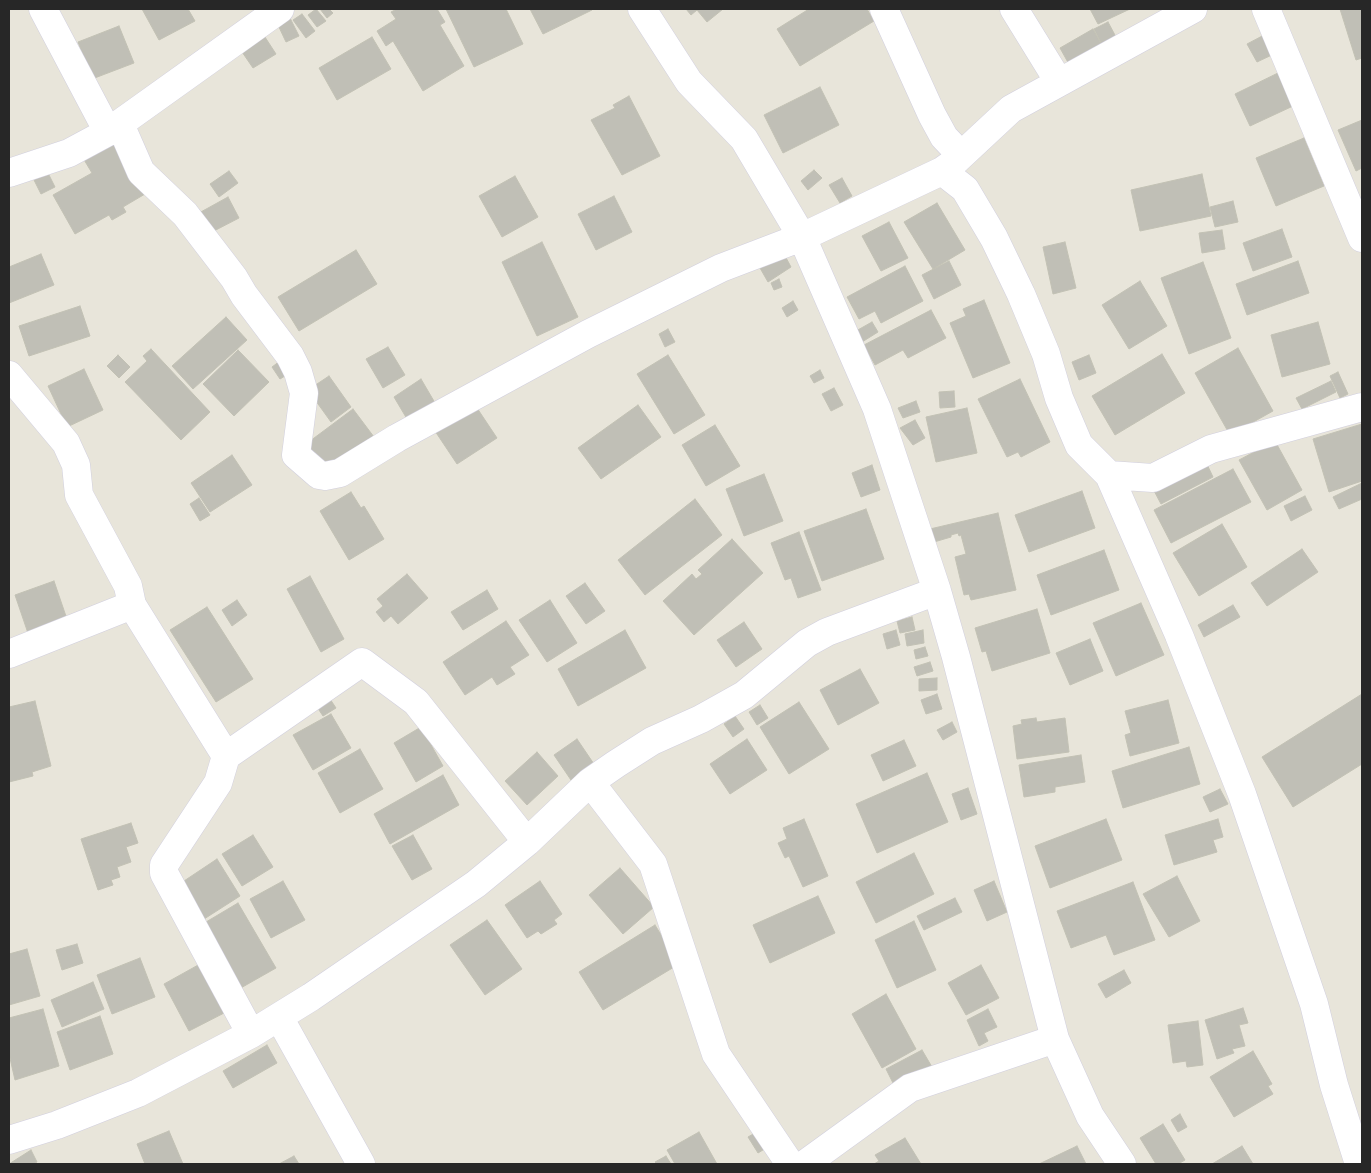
<!DOCTYPE html>
<html>
<head>
<meta charset="utf-8">
<style>
  body { margin:0 }
  #map { position:relative; width:1371px; height:1173px; overflow:hidden; background:#e8e5da; font-family:Quicksand,sans-serif }
  canvas { display:block }
  .frame { position:absolute; inset:0; border:10px solid #272727; pointer-events:none }
</style>
</head>
<body>
<div id="map">
<canvas width="1371" height="1173"></canvas>
<div class="frame"></div>
</div>
<script>
const ctx = document.querySelector('canvas').getContext('2d');
ctx.lineJoin = 'round';
function fill(path, color) { ctx.fillStyle = color; ctx.fill(path, 'evenodd'); }
const poly = rows => new Path2D(rows.map(r => 'M' + r).join(''));
function trace(path, color, width, dash) { ctx.strokeStyle = color; ctx.lineWidth = width; ctx.lineCap = dash ? 'butt' : 'round'; ctx.setLineDash(dash || []); ctx.stroke(path); }
const building = poly([
  [142,9,188,9,195,21,159,40,142,9],
  [316,9,326,21,317,27,308,15,316,9],
  [320,9,329,9,333,13,327,18,320,9],
  [397,9,437,9,445,22,440,25,464,66,423,91,393,41,386,46,377,31,396,19,391,12,397,9],
  [446,9,506,9,523,44,474,67,446,9],
  [530,9,592,9,592,10,543,34,530,9],
  [686,9,723,9,707,22,697,10,691,15,686,9],
  [809,9,867,9,874,21,800,66,777,29,809,9],
  [1090,9,1130,9,1098,24,1090,9],
  [1340,9,1362,9,1362,58,1356,60,1340,9],
  [302,14,315,31,306,38,293,20,302,14],
  [290,18,299,36,286,42,278,25,290,18],
  [1108,22,1116,37,1102,45,1094,29,1108,22],
  [119,26,134,63,92,79,78,42,119,26],
  [1093,29,1103,47,1070,66,1060,48,1093,29],
  [263,34,276,54,253,68,240,49,263,34],
  [1266,34,1276,53,1257,62,1247,44,1266,34],
  [372,37,391,69,337,100,319,68,372,37],
  [1278,73,1293,106,1250,126,1235,94,1278,73],
  [820,87,839,125,783,153,764,115,820,87],
  [629,96,660,156,622,175,591,120,615,108,613,105,629,96],
  [1362,120,1362,168,1356,171,1338,130,1362,120],
  [1304,138,1324,186,1276,206,1256,158,1304,138],
  [115,140,145,194,123,207,126,212,112,220,109,215,75,234,53,195,92,173,83,158,115,140],
  [814,170,822,178,808,190,801,181,814,170],
  [229,171,238,183,219,197,210,184,229,171],
  [48,173,55,187,41,194,34,180,48,173],
  [1202,174,1211,216,1140,231,1131,190,1202,174],
  [515,176,538,217,502,237,479,196,515,176],
  [842,178,852,196,840,203,829,185,842,178],
  [614,196,632,232,596,250,578,214,614,196],
  [228,197,239,218,210,233,199,213,228,197],
  [1233,201,1238,222,1215,227,1210,207,1233,201],
  [937,203,965,250,933,269,904,222,937,203],
  [889,222,908,258,881,271,862,236,889,222],
  [1282,229,1292,257,1253,271,1243,243,1282,229],
  [1222,230,1225,249,1202,253,1199,233,1222,230],
  [542,242,578,317,537,336,502,262,542,242],
  [1065,242,1076,288,1053,294,1043,247,1065,242],
  [356,250,377,284,299,331,278,297,356,250],
  [41,254,54,285,9,303,9,267,41,254],
  [784,254,791,267,768,282,760,268,784,254],
  [949,261,961,285,934,299,922,275,949,261],
  [1298,261,1309,293,1247,315,1236,284,1298,261],
  [1203,262,1231,338,1189,354,1161,278,1203,262],
  [905,266,923,301,881,323,875,311,859,319,847,297,905,266],
  [779,279,782,287,774,290,771,283,779,279],
  [1140,281,1167,326,1129,349,1102,305,1140,281],
  [984,300,1010,363,973,378,950,323,966,316,963,309,984,300],
  [793,301,798,310,787,317,782,308,793,301],
  [80,306,90,336,29,356,19,326,80,306],
  [931,310,946,338,908,358,903,350,875,365,864,345,931,310],
  [226,317,247,340,193,389,172,366,226,317],
  [872,322,878,332,862,342,856,331,872,322],
  [1318,322,1330,364,1282,377,1271,335,1318,322],
  [668,329,675,342,665,347,659,334,668,329],
  [388,347,405,375,383,388,366,359,388,347],
  [1238,348,1273,411,1230,435,1195,373,1238,348],
  [151,349,210,412,181,440,125,382,147,361,143,356,151,349],
  [238,350,269,382,234,416,203,384,238,350],
  [1162,354,1185,393,1115,435,1092,396,1162,354],
  [118,355,130,367,119,378,107,366,118,355],
  [668,355,705,415,674,434,637,374,668,355],
  [1089,355,1096,373,1079,380,1072,362,1089,355],
  [284,358,293,371,280,379,272,367,284,358],
  [84,369,103,410,67,427,48,386,84,369],
  [820,370,824,378,814,383,810,376,820,370],
  [1338,372,1348,394,1340,398,1330,376,1338,372],
  [329,376,351,407,331,422,308,390,329,376],
  [421,379,438,408,410,424,394,397,421,379],
  [1020,379,1050,442,1021,457,1018,452,1007,457,978,399,1020,379],
  [1331,381,1336,392,1302,409,1296,398,1331,381],
  [834,388,843,405,831,411,822,394,834,388],
  [954,391,955,407,940,408,939,392,954,391],
  [916,401,920,412,903,418,898,408,916,401],
  [475,405,497,438,457,464,435,431,475,405],
  [638,405,661,437,601,479,578,448,638,405],
  [967,408,977,453,936,462,926,417,967,408],
  [353,409,374,437,322,475,302,447,353,409],
  [915,420,925,438,913,445,900,428,915,420],
  [1362,424,1362,481,1329,492,1313,439,1362,424],
  [715,425,740,466,706,486,682,445,715,425],
  [1275,441,1302,490,1267,510,1239,460,1275,441],
  [232,455,252,485,210,512,191,483,232,455],
  [1204,458,1213,477,1161,504,1151,485,1204,458],
  [872,465,880,490,861,497,852,473,872,465],
  [1233,469,1251,502,1171,543,1154,510,1233,469],
  [764,474,783,521,744,536,726,489,764,474],
  [1362,483,1362,499,1339,509,1333,497,1362,483],
  [1082,491,1095,528,1029,552,1015,515,1082,491],
  [351,492,361,508,364,506,384,539,349,560,320,511,351,492],
  [1305,496,1312,510,1291,521,1284,506,1305,496],
  [199,498,210,515,200,521,190,504,199,498],
  [695,499,722,535,645,595,618,560,695,499],
  [866,509,884,559,822,581,804,531,866,509],
  [998,513,1016,590,971,600,969,594,964,595,955,557,966,554,961,535,959,536,958,533,951,535,951,537,934,542,930,529,998,513],
  [1222,524,1247,567,1199,596,1173,553,1222,524],
  [799,532,821,590,798,598,791,578,785,580,771,543,799,532],
  [732,539,763,573,694,635,663,601,692,574,696,579,702,574,698,570,732,539],
  [1302,549,1318,572,1267,606,1251,583,1302,549],
  [1104,550,1119,590,1051,615,1037,575,1104,550],
  [407,574,428,598,398,624,391,616,384,622,376,612,383,606,377,599,407,574],
  [310,576,344,639,321,652,287,589,310,576],
  [54,581,70,628,31,642,15,595,54,581],
  [585,583,605,611,586,624,566,596,585,583],
  [487,590,498,609,463,630,451,612,487,590],
  [237,600,247,615,232,626,222,610,237,600],
  [550,600,577,643,547,662,519,620,550,600],
  [1141,603,1164,655,1116,676,1093,623,1141,603],
  [1233,605,1240,617,1204,637,1198,625,1233,605],
  [207,607,253,679,216,702,170,630,207,607],
  [1037,609,1050,653,992,671,986,651,982,652,975,628,1037,609],
  [912,617,915,630,900,633,897,621,912,617],
  [506,621,529,655,510,667,515,674,497,685,492,677,465,695,443,662,506,621],
  [744,622,762,649,736,667,717,640,744,622],
  [625,630,646,668,578,706,558,669,625,630],
  [896,630,900,645,887,649,883,634,896,630],
  [923,630,924,643,907,646,905,634,923,630],
  [1090,639,1103,671,1070,685,1056,653,1090,639],
  [925,647,928,656,916,659,914,650,925,647],
  [930,662,933,671,917,676,914,667,930,662],
  [860,669,879,703,838,725,820,690,860,669],
  [937,678,937,690,919,691,919,679,937,678],
  [937,694,942,709,926,714,921,700,937,694],
  [1362,694,1362,764,1293,807,1262,757,1362,694],
  [328,696,336,708,323,716,315,704,328,696],
  [1168,700,1179,743,1130,756,1125,735,1131,733,1125,711,1168,700],
  [35,701,51,766,32,772,33,776,9,782,9,707,35,701],
  [799,702,829,749,789,774,760,727,799,702],
  [760,705,768,718,757,725,749,712,760,705],
  [331,714,351,748,313,770,293,735,331,714],
  [735,716,744,729,733,737,724,724,735,716],
  [1036,718,1037,722,1065,718,1069,752,1017,759,1013,726,1022,724,1021,720,1036,718],
  [952,722,957,732,943,740,937,730,952,722],
  [421,727,443,766,416,782,394,743,421,727],
  [577,739,596,767,573,783,554,755,577,739],
  [747,739,767,770,730,794,710,764,747,739],
  [904,740,916,766,883,781,871,755,904,740],
  [1189,747,1200,784,1123,808,1112,771,1189,747],
  [360,749,383,789,340,813,318,773,360,749],
  [537,752,558,776,527,805,505,781,537,752],
  [1081,755,1085,782,1055,787,1055,792,1024,797,1019,765,1081,755],
  [927,773,948,822,877,853,856,804,927,773],
  [443,775,459,805,390,844,374,814,443,775],
  [968,788,977,814,961,820,952,794,968,788],
  [1220,789,1228,804,1210,812,1203,797,1220,789],
  [804,819,828,876,803,887,789,856,785,858,778,843,787,839,783,828,804,819],
  [1106,819,1122,860,1050,888,1035,846,1106,819],
  [1218,819,1223,837,1213,840,1217,852,1174,865,1165,835,1218,819],
  [131,823,138,843,126,847,131,862,117,867,120,877,111,880,113,885,98,890,81,839,131,823],
  [253,835,273,867,242,886,222,854,253,835],
  [413,835,432,869,412,880,392,846,413,835],
  [914,853,934,894,876,923,856,882,914,853],
  [217,859,240,896,201,921,178,885,217,859],
  [620,868,654,907,623,934,589,895,620,868],
  [1177,876,1200,921,1169,937,1143,894,1177,876],
  [283,881,305,920,271,938,250,899,283,881],
  [540,881,562,914,554,920,557,924,541,934,538,931,527,938,505,905,540,881],
  [994,881,1007,912,987,921,974,890,994,881],
  [1133,882,1155,940,1114,955,1106,935,1071,948,1057,911,1133,882],
  [818,896,835,933,770,963,753,925,818,896],
  [955,898,962,912,924,930,917,916,955,898],
  [238,903,276,968,239,989,201,925,238,903],
  [487,920,522,969,485,995,450,945,487,920],
  [914,921,936,970,897,988,875,940,914,921],
  [655,925,679,964,603,1010,579,972,655,925],
  [77,944,83,963,62,970,56,950,77,944],
  [27,949,40,996,9,1005,9,954,27,949],
  [140,958,155,997,112,1014,97,975,140,958],
  [200,964,226,1012,189,1031,164,984,200,964],
  [981,965,999,998,966,1015,948,983,981,965],
  [1124,970,1131,983,1106,998,1098,984,1124,970],
  [93,982,104,1009,62,1027,51,1000,93,982],
  [886,994,916,1049,882,1068,852,1014,886,994],
  [1243,1008,1248,1023,1239,1025,1245,1046,1232,1049,1234,1053,1217,1059,1205,1020,1243,1008],
  [43,1009,59,1066,15,1080,9,1054,9,1018,43,1009],
  [988,1009,997,1027,984,1033,988,1041,979,1046,967,1020,988,1009],
  [100,1016,113,1054,70,1070,57,1032,100,1016],
  [1198,1021,1203,1065,1187,1067,1186,1061,1173,1063,1168,1025,1198,1021],
  [267,1045,277,1063,233,1088,223,1071,267,1045],
  [922,1050,932,1067,895,1087,886,1069,922,1050],
  [1253,1051,1272,1084,1268,1086,1273,1094,1234,1117,1210,1077,1253,1051],
  [1180,1114,1187,1127,1178,1132,1171,1120,1180,1114],
  [1163,1124,1185,1160,1178,1164,1156,1164,1140,1138,1163,1124],
  [762,1129,771,1145,758,1153,748,1137,762,1129],
  [169,1131,183,1164,145,1164,137,1144,169,1131],
  [699,1132,717,1164,675,1164,667,1150,699,1132],
  [905,1138,921,1164,874,1164,879,1161,875,1155,905,1138],
  [1077,1146,1086,1164,1039,1164,1077,1146],
  [1242,1146,1253,1164,1212,1164,1242,1146],
  [31,1150,37,1162,33,1164,9,1164,31,1150],
  [294,1156,299,1164,279,1164,294,1156],
  [666,1156,671,1164,657,1164,655,1162,666,1156]
]);
fill(building, '#c0bfb6');
trace(building, '#c2c1b4', 1);
const minor = poly([
  [43,9,108,132],
  [642,9,689,82,744,139,802,237,877,409,937,591,956,657,1055,1039,1090,1116,1122,1164],
  [884,9,932,115,944,137,961,155],
  [1014,9,1059,82],
  [1266,9,1362,238],
  [120,124,141,172,185,214,234,278,244,295,290,356,298,372,304,393,296,455,319,475,325,476,340,473,397,438,588,334,721,268,802,237,942,171,952,164,1011,109,1193,9],
  [942,171,965,189,994,238,1021,294,1046,354,1059,398,1079,445,1109,475,1179,635,1242,794,1314,1004,1334,1085,1359,1164],
  [9,173,69,153,108,132,280,9],
  [9,375,66,443,76,465,79,495,128,586,132,605,9,654],
  [1109,475,1153,478,1211,449,1362,407],
  [132,605,226,756,362,662,416,702,527,842],
  [226,756,218,783,164,865,164,873,251,1034],
  [590,782,653,864,716,1054,790,1164],
  [279,1017,361,1164],
  [9,1140,57,1125,138,1093,251,1034,311,997,476,884,527,842,590,782,616,764,652,741,701,719,744,695,807,643,827,632,937,591],
  [805,1164,910,1088,1055,1039]
]);
trace(minor, '#d1cfde', 29);
trace(minor, '#fff', 28);
</script>
</body>
</html>
